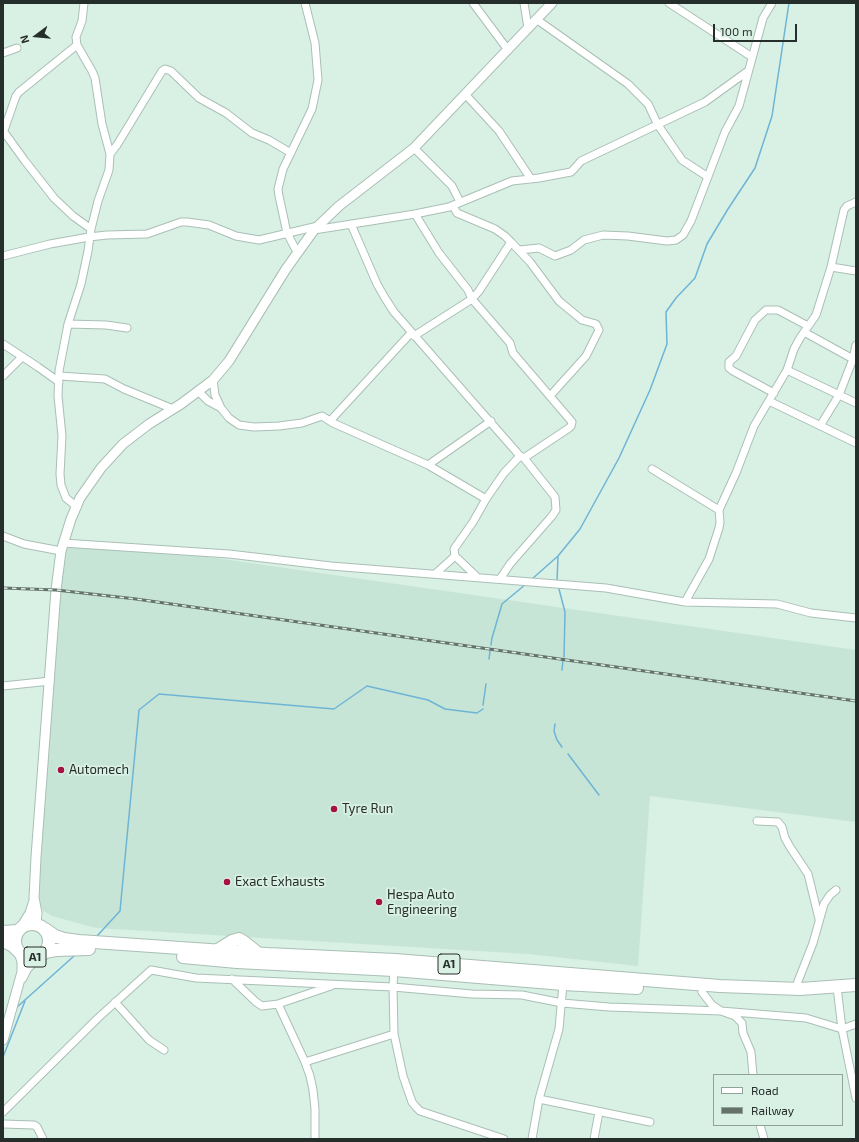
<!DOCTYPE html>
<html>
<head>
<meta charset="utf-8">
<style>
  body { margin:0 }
  #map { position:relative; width:859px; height:1142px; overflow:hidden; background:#d9f0e5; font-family:"Exo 2",sans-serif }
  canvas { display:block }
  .frame { position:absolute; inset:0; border:4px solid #262e2b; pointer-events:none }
  .legend { position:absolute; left:713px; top:1074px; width:130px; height:52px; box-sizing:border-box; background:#d9f0e5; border:1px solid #91a29b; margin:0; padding:5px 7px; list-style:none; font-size:12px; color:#262e2b }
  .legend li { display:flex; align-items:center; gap:8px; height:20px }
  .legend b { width:20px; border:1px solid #91a29b }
  .north { position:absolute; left:16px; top:16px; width:40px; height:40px; -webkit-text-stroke:3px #d9f0e5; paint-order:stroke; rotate:254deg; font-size:11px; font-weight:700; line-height:16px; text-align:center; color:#262e2b }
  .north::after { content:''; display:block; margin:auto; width:14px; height:18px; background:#262e2b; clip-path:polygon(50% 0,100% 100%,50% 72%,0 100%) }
  .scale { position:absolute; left:713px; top:24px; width:84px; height:18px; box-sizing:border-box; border:2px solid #262e2b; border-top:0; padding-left:5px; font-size:12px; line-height:14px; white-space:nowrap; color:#262e2b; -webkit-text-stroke:3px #d9f0e5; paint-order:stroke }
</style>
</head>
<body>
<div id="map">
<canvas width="859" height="1142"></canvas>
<div class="frame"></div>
<ul class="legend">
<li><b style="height:5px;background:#fff"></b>Road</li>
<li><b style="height:5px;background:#65726c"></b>Railway</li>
</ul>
<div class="north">N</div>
<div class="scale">100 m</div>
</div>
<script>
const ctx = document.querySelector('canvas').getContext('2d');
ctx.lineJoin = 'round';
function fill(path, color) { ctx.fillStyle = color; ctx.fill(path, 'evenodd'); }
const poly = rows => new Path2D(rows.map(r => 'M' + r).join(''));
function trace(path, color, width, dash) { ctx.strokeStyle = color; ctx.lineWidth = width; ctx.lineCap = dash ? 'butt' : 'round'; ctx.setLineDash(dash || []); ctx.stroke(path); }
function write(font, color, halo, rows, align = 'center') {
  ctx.font = font + ' "Exo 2",sans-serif'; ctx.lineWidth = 3.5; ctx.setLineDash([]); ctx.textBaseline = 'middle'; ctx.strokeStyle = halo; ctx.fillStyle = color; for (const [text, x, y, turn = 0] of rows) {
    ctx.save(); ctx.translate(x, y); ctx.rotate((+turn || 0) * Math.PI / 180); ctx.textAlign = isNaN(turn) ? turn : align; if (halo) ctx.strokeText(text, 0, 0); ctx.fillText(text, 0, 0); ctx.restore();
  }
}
fill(poly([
  [66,546,188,554,856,650,856,822,650,796,638,966,528,954,96,928,52,916,43,911,38,900,37,877,56,624]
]), '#c7e5d7');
trace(poly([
  [532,579,558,556,580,529,619,458,650,390,667,344,666,312,676,298,695,278,707,244,728,209,755,168,772,116,789,3],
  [557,581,558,557],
  [559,589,565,612,564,657],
  [491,645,492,638,502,604,526,584],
  [489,659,490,651],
  [562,670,563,660],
  [483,705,486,684],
  [555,724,554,731,557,740,562,747],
  [568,754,599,795],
  [97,936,120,911,139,710,159,694,334,709,367,686,428,700,445,709,477,713,483,709],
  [16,1008,74,956],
  [3,1057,25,1001]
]), '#6eb4d5', 1.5);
const street = poly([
  [473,3,508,50],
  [524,3,528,28],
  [669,3,752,57],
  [536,19,628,84,648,104,658,125,682,160,708,177],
  [3,53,17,48],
  [465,94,499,131,531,179],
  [4,132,25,161,54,198,73,216,91,229],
  [3,133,16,96,19,92,77,45,76,37,82,21,84,3],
  [414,148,452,186,460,202],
  [110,154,117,145,162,71,165,69,171,71,199,98,226,113,252,133,269,140,291,153],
  [415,214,439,253,468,290,472,299,510,343,513,353,572,422,571,426,569,428,524,458],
  [351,224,377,284,385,298,394,312,520,456,524,458,555,497,556,510,552,516,510,564,500,579],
  [314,230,415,214,449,207,512,181,539,178,571,172,574,169,581,161,705,102,748,71],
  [511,242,530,262,559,301,582,320,596,324,599,330,586,356,550,396],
  [519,250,539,248,555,256,571,250,584,240,603,235,628,236,667,241,676,240,683,235,691,221,725,132,739,106,763,18,772,3],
  [297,252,287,233,279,196,278,189,283,169,312,109,318,80,315,43,305,3],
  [3,256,50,244,89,237,107,235,147,234,181,222,187,222,209,225,236,236,259,240,318,226],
  [831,267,856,271],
  [68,324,106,325,127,328],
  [804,332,853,359],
  [414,336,472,299,479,291,511,242,505,236,495,229,457,213,453,206],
  [3,344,38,367,59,382],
  [787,370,856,403],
  [3,376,22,357],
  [59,376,105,379,124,389,173,409],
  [213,380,215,395,221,408,229,418,239,425,254,427,279,426,302,423,322,416,333,423,428,465,486,499],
  [198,391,208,401,221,408],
  [774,393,733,371,729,368,729,362,736,356,755,320,766,310,778,310,808,326],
  [769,401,856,443],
  [330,421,411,333],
  [820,426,839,395,853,359,856,345],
  [428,465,491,421],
  [652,469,719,510],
  [77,507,66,498,61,485,60,474,62,436,58,396,59,371,68,324,81,284,88,251,91,229,98,201,109,170,110,154,102,124,95,78,92,71,77,45],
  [3,536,24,544,61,551],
  [63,543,229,554,331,566,606,588,685,602,777,604,811,613,856,618],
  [455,556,477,577],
  [435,574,455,556,454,549,473,522,486,499,504,473,520,456],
  [685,602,709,559,719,528,720,522,719,510,736,473,754,426,787,370,794,349,800,338,816,315,831,267,844,210,847,206,856,202],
  [3,686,50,681],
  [757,821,778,822,782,827,785,838,790,847,808,874,819,919],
  [394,968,393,987,394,1034,403,1076,412,1102,416,1107,420,1111,504,1139],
  [232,979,256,1002,262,1006,278,1004,331,986],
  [837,987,842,1029,856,1098],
  [795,989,813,943,824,904,830,895,836,890],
  [702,992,712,1005,721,1011,735,1016,742,1023,743,1033,751,1052,753,1075],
  [115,1002,149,1040,164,1050],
  [278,1004,305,1062,310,1076,313,1090,315,1109,315,1139],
  [305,1062,394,1034],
  [539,1099,650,1122],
  [3,1112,98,1018,151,970,196,978,393,987,472,994,522,995,562,1003,609,1007,721,1011,806,1018,842,1029,856,1024],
  [3,1124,34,1125,37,1127,43,1139],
  [760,1125,764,1139],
  [532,1139,539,1099,559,1029,563,984],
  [594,1139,599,1112]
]);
const secondary = poly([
  [36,924,37,913,34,898,36,857,56,590,61,551,71,519,80,498,101,468,123,444,149,424,181,404,213,380,229,361,286,269,314,230,339,206,414,148,552,3],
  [22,926,30,913,34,901],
  [22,978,27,968,38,957],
  [3,1040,22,972,22,962,19,952]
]);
const highway = poly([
  '15 941a17 17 0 1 1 34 0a17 17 0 1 1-34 0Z',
  [45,929,55,936,64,939,79,941,267,954,395,960,720,986,800,989,856,985],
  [3,932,18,931],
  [3,941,13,946,17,950],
  [216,951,232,941,239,939,244,942,259,954],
  [45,952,56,950,89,949],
  [183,957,237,962,394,970,563,984,637,988]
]);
trace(street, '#aabfb6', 9);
trace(secondary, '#aabfb6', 11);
trace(highway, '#aabfb6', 14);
trace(street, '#fff', 7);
trace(secondary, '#fff', 9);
trace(highway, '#fff', 12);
const rail = poly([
  [3,588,56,590,136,599,856,701]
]);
trace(rail, '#65726c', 3);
trace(rail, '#d9f0e5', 1.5, [4.5]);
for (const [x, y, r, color] of [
  [61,770,4,"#a71043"],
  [334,809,4,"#a71043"],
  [227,882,4,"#a71043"],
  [379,902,4,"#a71043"]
]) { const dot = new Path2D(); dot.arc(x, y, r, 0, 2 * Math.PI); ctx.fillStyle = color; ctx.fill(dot); trace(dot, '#d9f0e5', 1.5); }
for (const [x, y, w] of [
  [35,957,22],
  [449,964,22]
]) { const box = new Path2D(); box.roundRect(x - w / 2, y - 10, w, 20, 3); ctx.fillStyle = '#d9f0e5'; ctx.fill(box); trace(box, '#262e2b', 1); }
write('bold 12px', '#262e2b', null, [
  ["A1",35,957],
  ["A1",449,964]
]);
write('13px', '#262e2b', '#d9f0e5', [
  ["Automech",69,770],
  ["Tyre Run",342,809],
  ["Exact Exhausts",235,882],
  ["Hespa Auto",387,895],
  ["Engineering",387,910]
], 'left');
</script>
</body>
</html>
